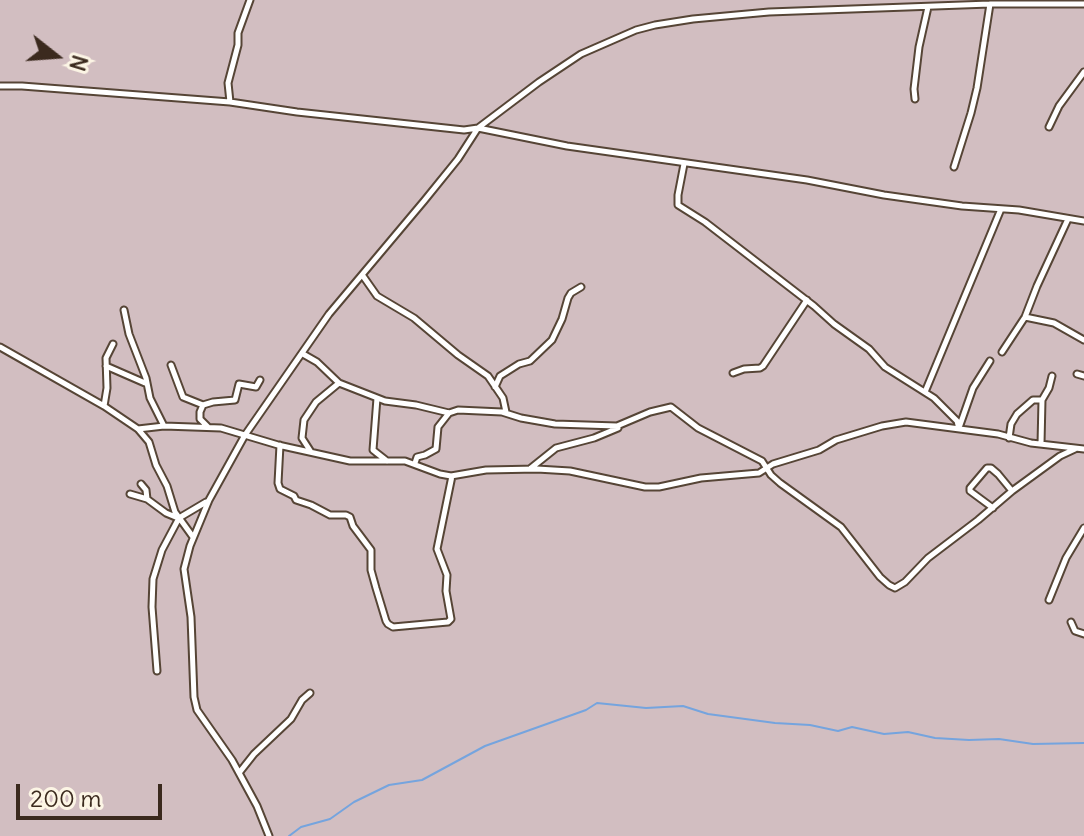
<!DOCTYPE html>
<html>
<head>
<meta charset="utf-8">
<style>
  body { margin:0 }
  #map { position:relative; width:1084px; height:836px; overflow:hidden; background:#f2ddbe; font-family:Delius,sans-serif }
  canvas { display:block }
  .north { position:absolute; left:16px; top:16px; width:80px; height:80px; -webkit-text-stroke:6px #fcf5e5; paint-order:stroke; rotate:107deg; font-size:22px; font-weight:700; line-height:32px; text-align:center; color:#3b2a1e }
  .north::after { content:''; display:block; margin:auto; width:28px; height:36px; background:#3b2a1e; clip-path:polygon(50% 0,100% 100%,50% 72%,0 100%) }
  .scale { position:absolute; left:16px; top:784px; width:146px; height:36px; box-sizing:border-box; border:4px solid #3b2a1e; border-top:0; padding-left:10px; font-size:24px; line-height:28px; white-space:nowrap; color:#3b2a1e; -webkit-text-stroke:6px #fcf5e5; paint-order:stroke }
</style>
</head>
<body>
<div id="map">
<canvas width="1084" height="836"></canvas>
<div class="north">N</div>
<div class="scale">200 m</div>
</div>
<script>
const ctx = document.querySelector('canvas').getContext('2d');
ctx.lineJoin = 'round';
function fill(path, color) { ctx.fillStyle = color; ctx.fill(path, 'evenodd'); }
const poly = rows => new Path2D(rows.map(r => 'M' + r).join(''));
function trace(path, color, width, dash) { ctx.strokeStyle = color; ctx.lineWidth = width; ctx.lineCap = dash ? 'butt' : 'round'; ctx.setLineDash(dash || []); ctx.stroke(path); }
fill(poly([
  [0,0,1084,0,1084,836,0,836]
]), '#d2bec1');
trace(poly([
  [289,836,301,827,330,819,354,802,389,785,422,780,485,746,586,710,597,703,646,708,683,706,708,714,775,723,810,725,838,731,852,727,884,734,908,732,935,738,969,740,999,739,1033,744,1084,743]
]), '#75a4de', 2);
const street = poly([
  [0,86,22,86,230,102,297,112,464,130,478,128,539,82,581,54,636,30,655,25,693,19,769,12,990,4,1084,4],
  [915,99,914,89,919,47,928,7],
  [230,102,228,83,238,45,238,33,250,0],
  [1049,127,1059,106,1084,72],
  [684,164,678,195,678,205,705,222,814,306,834,324,869,349,885,367,934,398,957,421,959,429],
  [954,167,971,113,977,88,990,4],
  [363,276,377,296,414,318,458,355,488,376,503,398,506,412],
  [124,310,129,334,146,378,150,398,164,426],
  [1025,317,1054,323,1084,340],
  [0,347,104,406,138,429,149,442,156,465,167,486,175,512,193,537],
  [1002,352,1025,317,1037,286,1068,219],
  [303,354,317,362,339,383,385,401,416,405,449,413,458,410,502,412,521,418,555,424,617,426,650,412,671,407,698,428,762,461,771,475,780,483,841,527,880,577,889,585,895,588,905,582,928,558,978,520,1012,491,1060,456,1075,449],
  [171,365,183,397,203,405,200,412,200,419,208,427],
  [106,366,145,383],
  [733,373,744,369,760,368,763,366,807,300],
  [1077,374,1084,376],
  [495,387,500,376,519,364,530,361,552,340,562,319,568,298,571,293,581,287],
  [925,392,1001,209],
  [377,398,373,450,387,461],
  [203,405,213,402,235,400,239,384,256,387,260,380],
  [104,406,107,388,106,358,113,344],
  [960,425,973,388,990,361],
  [138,429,164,426,221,428,278,445,350,461,405,461,440,474,451,476,486,470,537,469,570,471,645,487,659,487,701,478,759,473,773,464,819,450,836,440,882,426,906,422,998,434,1031,443,1084,449],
  [1009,438,1011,424,1017,414,1033,400,1042,400],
  [1041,444,1042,400,1049,388,1052,376],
  [280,445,278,483,280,489,294,496,296,500,311,505,330,515,346,515,350,517,353,526,371,550,371,570,376,588,386,621,388,624,393,627,448,622,451,619,446,591,447,575,437,549,452,476],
  [311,452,302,438,304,420,316,402,339,383],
  [415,463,417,457,425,455,436,449,438,427,449,413],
  [531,468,556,448,594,438,618,428],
  [141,484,146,490,147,499],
  [130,494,147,499,166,513,178,518],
  [993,508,970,491,970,488,987,468,991,468,998,474,1012,491],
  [1049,600,1066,558,1084,528],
  [1071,622,1075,631,1084,634],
  [157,671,152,607,153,579,162,550,179,518,206,502],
  [239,773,254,754,291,719,302,700,310,693],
  [269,836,257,806,232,760,197,710,194,697,191,617,184,569,190,546,209,500,245,435,329,314,424,201,458,159,478,128,567,146,807,180,884,195,962,206,1019,210,1084,221]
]);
trace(street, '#564536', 9);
trace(street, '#fff', 5);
</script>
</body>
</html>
